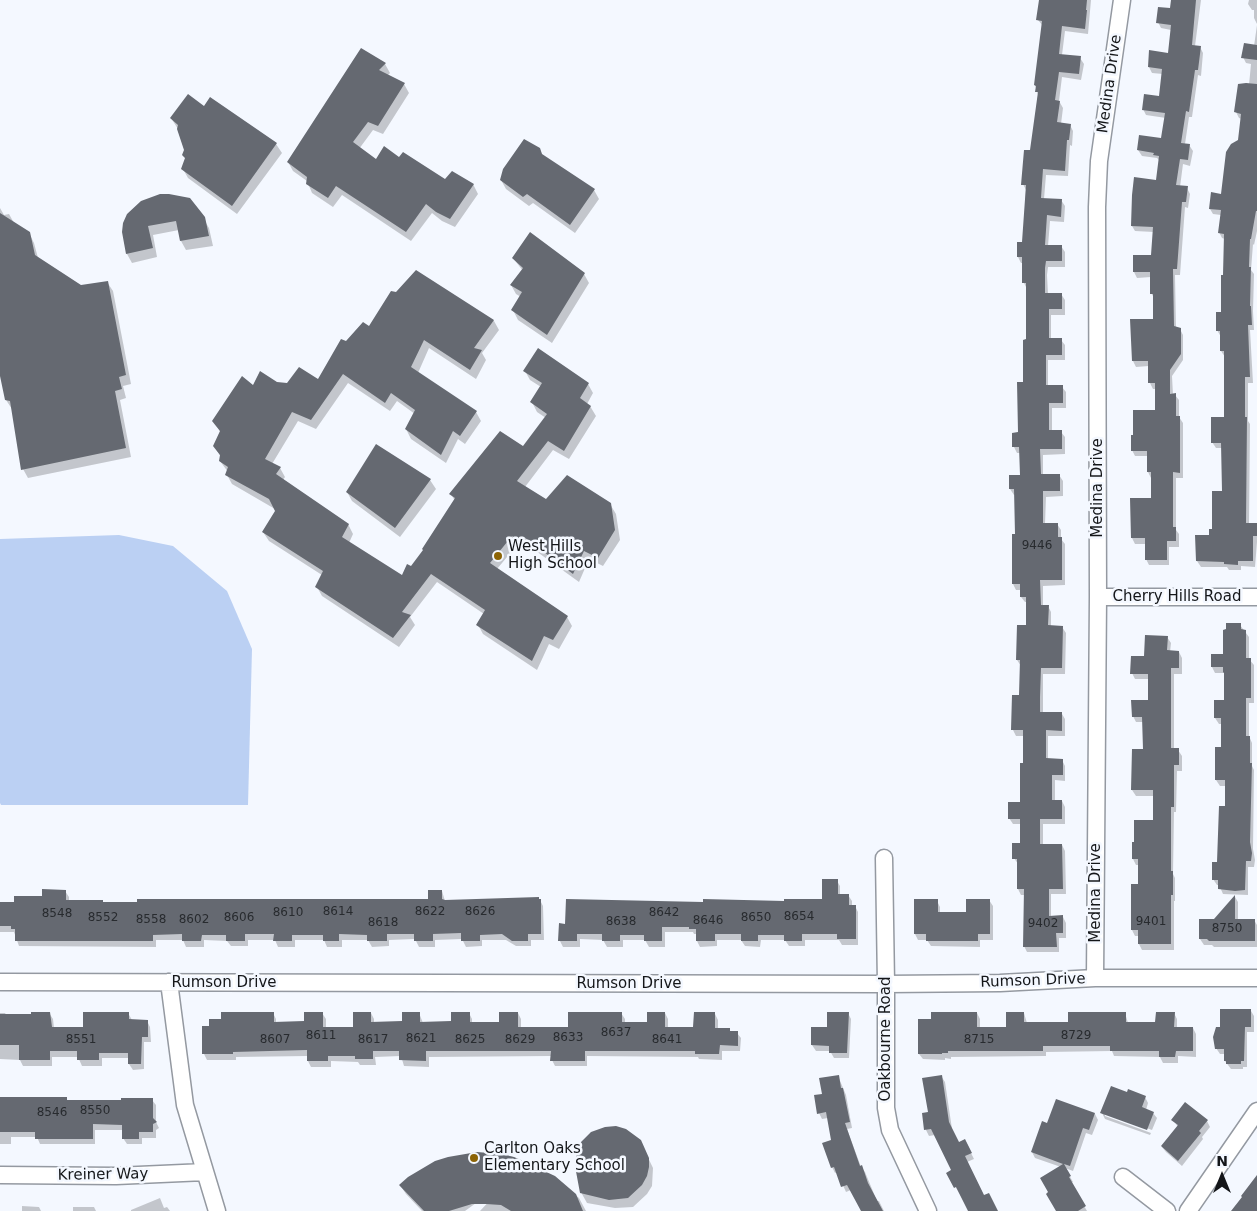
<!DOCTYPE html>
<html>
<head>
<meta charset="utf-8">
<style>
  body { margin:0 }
  #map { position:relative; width:1257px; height:1211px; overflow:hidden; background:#f4f8ff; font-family:"DejaVu Sans",sans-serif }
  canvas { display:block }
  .north { position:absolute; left:1197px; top:1151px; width:50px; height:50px; -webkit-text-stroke:4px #f4f8ff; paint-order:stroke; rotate:0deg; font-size:14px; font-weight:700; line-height:20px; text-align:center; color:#141619 }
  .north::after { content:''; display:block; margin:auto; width:18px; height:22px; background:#141619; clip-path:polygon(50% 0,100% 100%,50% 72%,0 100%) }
</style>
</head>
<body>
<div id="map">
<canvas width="1257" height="1211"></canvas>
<div class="north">N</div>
</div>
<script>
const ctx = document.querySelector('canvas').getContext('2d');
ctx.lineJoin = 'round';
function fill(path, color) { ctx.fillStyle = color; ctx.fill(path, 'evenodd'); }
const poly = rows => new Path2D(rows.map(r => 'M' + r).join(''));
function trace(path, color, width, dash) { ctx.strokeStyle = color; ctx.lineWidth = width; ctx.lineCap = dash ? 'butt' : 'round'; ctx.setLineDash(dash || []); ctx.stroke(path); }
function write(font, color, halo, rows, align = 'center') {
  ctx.font = font + ' "DejaVu Sans",sans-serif'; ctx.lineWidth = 5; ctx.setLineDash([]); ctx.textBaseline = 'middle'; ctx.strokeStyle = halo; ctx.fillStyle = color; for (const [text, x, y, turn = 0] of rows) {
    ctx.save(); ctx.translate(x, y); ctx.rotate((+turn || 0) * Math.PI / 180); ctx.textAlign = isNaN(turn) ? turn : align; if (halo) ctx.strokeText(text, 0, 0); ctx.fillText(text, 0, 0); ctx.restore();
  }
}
fill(poly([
  [119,535,173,546,227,591,252,649,248,805,1,805,0,803,0,539]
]), '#bbd0f3');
fill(poly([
  [1047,0,1091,0,1088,34,1065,31,1062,55,1080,58,1084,64,1081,80,1062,77,1059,101,1063,108,1061,124,1070,125,1073,131,1072,146,1070,145,1068,176,1046,175,1044,199,1061,200,1065,206,1064,222,1050,221,1048,246,1061,246,1065,252,1065,267,1048,267,1047,275,1048,294,1061,294,1065,300,1065,315,1051,315,1051,340,1061,340,1065,345,1065,360,1048,360,1048,387,1062,387,1066,392,1066,408,1052,408,1052,432,1061,432,1065,437,1065,454,1043,455,1043,476,1059,475,1063,481,1063,496,1046,497,1045,524,1057,524,1061,530,1061,539,1065,544,1065,585,1043,586,1043,606,1048,606,1051,612,1051,627,1062,627,1066,633,1065,674,1043,674,1043,713,1062,714,1065,719,1065,736,1048,736,1048,760,1062,760,1065,766,1065,781,1055,780,1055,801,1062,801,1065,807,1065,824,1043,824,1043,845,1062,845,1065,851,1066,894,1051,894,1051,917,1063,917,1066,923,1066,938,1059,938,1059,952,1027,952,1024,946,1026,895,1021,895,1018,889,1018,864,1014,858,1021,844,1021,824,1013,824,1009,818,1021,803,1024,765,1024,736,1016,736,1013,730,1021,696,1021,666,1017,660,1018,626,1027,626,1028,602,1025,602,1021,597,1021,590,1016,590,1013,584,1013,535,1016,535,1015,495,1014,495,1010,489,1021,476,1021,453,1017,453,1014,447,1020,434,1027,339,1027,289,1024,283,1024,263,1021,263,1018,257,1018,244,1023,244,1026,190,1023,184,1031,151,1038,95,1035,85,1043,26,1038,20],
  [1172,0,1201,0,1195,46,1200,47,1203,53,1201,76,1198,75,1192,117,1189,117,1185,144,1189,145,1193,151,1190,166,1183,164,1180,187,1187,188,1190,194,1188,208,1185,207,1180,275,1175,275,1176,328,1180,329,1183,335,1183,360,1172,376,1173,395,1175,395,1179,400,1179,417,1183,423,1183,478,1176,478,1176,530,1179,534,1179,547,1169,547,1169,565,1149,565,1146,559,1146,544,1135,544,1132,538,1131,499,1152,499,1151,478,1148,472,1148,456,1135,456,1132,450,1157,411,1156,389,1153,389,1150,383,1149,366,1136,367,1133,361,1154,320,1155,299,1151,293,1151,277,1137,278,1134,272,1152,256,1154,232,1135,231,1132,226,1157,182,1160,161,1157,158,1142,156,1138,150,1162,140,1166,118,1146,115,1143,109,1160,98,1163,74,1152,73,1149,67,1169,54,1171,30,1161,28,1158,22,1171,10],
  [1249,0,1257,0,1257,24,1254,18,1254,10,1252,10,1248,4],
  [1257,25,1257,231,1254,245,1253,244,1251,270,1254,274,1253,311,1254,330,1250,330,1253,383,1248,383,1248,421,1250,424,1249,524,1257,524,1257,542,1255,567,1241,566,1241,570,1229,570,1227,567,1201,567,1197,561,1214,531,1223,493,1222,448,1216,448,1212,442,1225,418,1225,357,1221,351,1221,337,1217,330,1222,313,1225,239,1222,238,1219,232,1221,215,1213,214,1210,209,1222,195,1239,140,1242,119,1239,118,1236,112,1249,85,1251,64,1246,63,1243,57,1254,46],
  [362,50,385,64,390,73,388,75,404,84,409,93,383,134,373,130,359,149,376,161,445,181,473,184,478,194,455,227,442,221,432,213,411,241,342,195,333,207,312,193,307,181,293,171,288,162],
  [204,107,276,144,282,153,237,214,188,178,183,169,186,160,185,150,178,129,171,118],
  [539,149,543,156,594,190,599,199,575,233,533,203,529,206,506,189,501,180],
  [169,195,203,218,209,228,213,246,186,250,181,241,179,230,153,235,157,257,132,263,127,254,124,232],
  [0,208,4,215,9,214,14,223,29,233,34,243,38,258,81,287,107,282,113,291,131,384,123,386,126,398,120,400,131,457,28,478,23,469,12,409,6,400,0,370],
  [513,258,584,274,589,283,552,343,518,320,513,310,521,297,516,294,511,285,523,271],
  [416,272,494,321,499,330,482,353,486,360,476,379,429,348,418,373,476,412,481,421,465,444,458,439,446,463,411,439,406,429,415,414,397,401,390,411,348,383,316,429,298,421,272,464,280,468,285,477,283,480,348,524,353,534,349,543,402,577,412,568,455,501,451,494,524,448,546,418,537,412,532,402,541,387,530,380,525,371,588,384,593,393,587,404,590,406,596,416,569,459,553,450,525,487,546,500,610,504,616,514,620,540,603,566,589,559,579,582,529,546,527,551,517,545,497,569,567,617,572,626,559,649,549,644,537,670,483,634,478,625,484,614,437,582,410,617,415,625,399,647,322,596,317,587,322,575,269,541,263,532,277,511,275,509,232,484,227,475,228,472,220,461,221,457,214,446,221,433,214,421,253,387,276,383,287,385,319,381,346,343,370,328,396,293],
  [376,446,430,480,436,489,400,537,352,501,347,492],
  [1240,625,1249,637,1249,659,1254,665,1254,703,1249,703,1249,736,1252,743,1252,766,1254,770,1253,849,1255,860,1254,867,1248,867,1248,895,1223,894,1219,885,1217,885,1213,879,1218,863,1226,807,1226,786,1220,786,1216,780,1217,748,1222,748,1222,724,1219,724,1215,718,1225,701,1224,673,1215,673,1212,667,1224,655],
  [1167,637,1171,643,1170,652,1179,652,1182,658,1182,674,1174,674,1174,750,1178,750,1182,756,1182,771,1177,771,1176,812,1174,812,1173,874,1175,878,1175,901,1174,901,1174,950,1142,950,1139,944,1139,936,1135,936,1132,930,1139,885,1139,865,1136,865,1133,859,1154,821,1155,796,1136,796,1132,790,1144,751,1144,722,1136,722,1133,716,1149,701,1149,679,1135,679,1132,673],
  [837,881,840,886,840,895,848,895,852,901,852,906,855,906,858,912,858,945,842,945,839,940,805,940,805,946,789,946,785,940,761,940,760,947,745,946,741,940,717,940,717,946,700,947,697,941,697,934,694,934,693,932,665,932,665,947,649,947,645,940,623,940,623,947,607,947,603,940,580,939,580,947,563,947,560,941,567,925,704,904,824,900],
  [65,891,69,897,69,901,104,904,429,900,442,891,445,901,540,900,543,906,544,940,531,940,531,946,516,946,506,940,482,940,482,946,466,947,462,939,435,940,435,947,419,947,415,939,389,940,389,946,372,947,368,940,342,940,342,947,327,947,324,940,295,940,295,947,278,947,275,940,248,940,248,946,231,946,227,941,204,940,204,947,186,947,183,940,156,940,156,947,19,946,14,932,0,932,0,903,15,903],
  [1235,897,1238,902,1238,921,1254,920,1257,925,1257,947,1214,947,1212,945,1204,945,1200,939],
  [989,900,993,906,993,940,980,940,980,947,931,946,927,940,918,940,915,934,937,901,940,907,940,914,967,914],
  [1251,1011,1254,1016,1254,1032,1247,1032,1247,1067,1243,1067,1243,1069,1231,1069,1225,1061,1225,1054,1220,1054,1216,1048],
  [0,1013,5,1013,7,1016,49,1013,53,1019,54,1028,84,1028,128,1013,132,1020,147,1021,150,1027,151,1042,144,1042,144,1069,133,1070,129,1064,129,1058,102,1058,102,1066,82,1066,78,1057,52,1057,52,1066,23,1066,20,1060,0,1059],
  [273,1013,276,1019,276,1023,305,1023,322,1013,326,1019,326,1028,355,1028,371,1013,374,1019,374,1023,403,1023,419,1013,423,1023,452,1022,469,1013,472,1019,472,1023,501,1023,518,1013,521,1019,521,1028,569,1029,621,1013,625,1019,625,1023,648,1023,665,1013,668,1019,668,1028,695,1028,715,1014,718,1020,718,1029,729,1029,731,1032,737,1033,741,1038,740,1051,722,1051,722,1060,699,1059,698,1057,587,1056,587,1066,555,1066,552,1060,552,1056,429,1057,429,1067,404,1066,401,1056,375,1057,376,1065,360,1065,358,1062,331,1061,331,1067,311,1067,308,1061,308,1056,236,1057,236,1060,207,1060,204,1054,203,1028],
  [848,1013,851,1019,849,1058,834,1058,830,1051,816,1051,812,1045,813,1028,828,1028],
  [977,1013,980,1019,980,1028,1007,1028,1024,1013,1027,1023,1069,1023,1125,1013,1128,1023,1157,1023,1174,1013,1177,1019,1177,1028,1193,1028,1196,1034,1196,1057,1178,1056,1178,1063,1163,1063,1160,1057,1114,1056,1112,1051,1046,1052,1046,1056,951,1057,951,1059,945,1058,945,1060,923,1059,919,1054,932,1020],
  [838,1076,846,1095,852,1128,847,1129,861,1167,865,1172,877,1201,879,1201,884,1211,862,1211,851,1190,846,1192,837,1172,835,1173,832,1167,832,1140,828,1118,822,1119,819,1113,824,1095],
  [941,1076,945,1082,952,1129,959,1144,968,1147,974,1159,967,1162,984,1196,997,1211,969,1211,948,1173,953,1171,935,1135,929,1136,926,1130,923,1114,929,1113],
  [1145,1097,1148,1103,1146,1110,1153,1113,1157,1118,1152,1130,1105,1113,1105,1116,1151,1133,1150,1135,1105,1119,1102,1113],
  [0,1098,66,1098,68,1101,152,1100,156,1105,156,1122,159,1128,156,1130,156,1138,142,1138,142,1144,127,1144,123,1138,123,1130,95,1130,95,1144,40,1144,37,1137,11,1137,11,1144,0,1144],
  [1095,1114,1098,1120,1092,1135,1086,1133,1073,1171,1065,1168,1073,1182,1071,1183,1087,1211,1057,1211,1061,1167,1035,1158,1032,1152,1048,1125],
  [1173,1120,1207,1121,1210,1127,1202,1137,1203,1139,1182,1166,1166,1152,1162,1147,1178,1127],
  [640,1141,653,1168,652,1186,647,1194,633,1207,615,1208,587,1203,582,1194,576,1166],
  [495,1151,519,1159,554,1177,579,1198,586,1211,480,1211,506,1183,505,1182,465,1211,422,1211,406,1194,400,1185,497,1154],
  [160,1198,164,1208,167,1207,170,1211,131,1211,131,1210],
  [22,1206,39,1207,41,1211,22,1211],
  [73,1207,94,1207,96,1211,73,1211]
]), '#0003');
fill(poly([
  [1039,0,1087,0,1086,10,1087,10,1085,29,1062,26,1059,54,1081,56,1079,74,1059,72,1055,100,1060,101,1057,122,1071,124,1069,140,1067,140,1065,171,1043,169,1041,198,1062,199,1061,217,1047,215,1045,245,1062,245,1062,261,1046,261,1045,268,1045,293,1062,293,1062,309,1049,309,1049,338,1062,338,1062,355,1046,355,1046,385,1063,385,1063,403,1049,403,1049,430,1062,430,1062,449,1040,449,1041,474,1060,474,1060,491,1043,491,1043,523,1058,523,1058,537,1062,537,1062,580,1040,580,1041,605,1049,605,1048,625,1063,626,1062,668,1041,668,1040,697,1040,712,1062,712,1062,731,1046,730,1046,758,1063,759,1063,775,1052,775,1052,800,1062,800,1062,819,1040,819,1040,844,1062,844,1063,889,1049,889,1049,916,1063,915,1063,933,1056,933,1057,947,1023,947,1024,889,1017,889,1017,859,1012,859,1012,843,1020,843,1020,819,1008,819,1008,802,1020,802,1020,763,1023,763,1023,730,1011,730,1012,695,1019,695,1020,660,1016,660,1017,625,1026,625,1026,597,1020,597,1020,584,1012,584,1012,534,1015,534,1014,489,1009,489,1009,475,1020,475,1019,447,1012,447,1012,433,1018,432,1017,382,1023,382,1023,340,1026,339,1026,283,1022,283,1022,257,1017,257,1017,242,1022,242,1026,185,1021,185,1024,150,1030,150,1038,92,1035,92,1036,86,1034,85,1042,21,1036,20],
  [1171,0,1196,0,1192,45,1201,46,1198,70,1195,70,1189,112,1186,111,1181,143,1190,144,1188,160,1180,159,1176,185,1188,186,1186,202,1182,202,1177,269,1173,269,1174,326,1181,328,1181,354,1170,370,1170,394,1176,393,1176,416,1180,416,1180,473,1173,472,1173,527,1176,527,1176,541,1167,541,1167,560,1145,560,1145,538,1131,538,1130,498,1151,498,1151,472,1147,472,1147,451,1131,451,1131,435,1133,435,1133,410,1155,410,1155,383,1148,383,1148,361,1132,361,1130,319,1153,319,1153,294,1150,294,1150,272,1133,272,1133,255,1151,255,1153,227,1131,226,1132,195,1134,177,1156,180,1159,156,1153,155,1154,153,1137,150,1139,135,1161,138,1165,113,1142,110,1144,94,1159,96,1162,69,1148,67,1149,50,1168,53,1171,25,1156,23,1158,7,1170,8],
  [1244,43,1257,45,1257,60,1241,58],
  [361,48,386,63,379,70,405,83,378,126,368,122,353,142,376,159,384,146,399,157,403,152,445,179,452,171,474,184,450,219,436,212,426,204,406,232,336,186,328,198,306,184,307,177,287,162],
  [1246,83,1257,84,1257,211,1256,211,1251,239,1250,239,1249,267,1251,267,1250,306,1251,306,1252,325,1248,325,1250,377,1245,377,1245,417,1247,417,1246,523,1257,523,1257,536,1253,536,1253,561,1238,561,1238,565,1224,564,1224,562,1196,561,1195,535,1209,535,1209,529,1212,529,1212,491,1222,491,1221,443,1211,443,1211,417,1224,417,1224,351,1220,351,1220,331,1216,331,1216,312,1221,312,1221,275,1223,275,1224,234,1218,233,1221,210,1209,209,1211,192,1221,194,1226,152,1231,144,1238,140,1241,114,1234,112,1238,84],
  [188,94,204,106,210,97,277,143,232,206,181,169,185,158,182,155,184,150,177,129,178,125,170,118],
  [524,139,540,148,542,154,595,189,570,225,527,194,523,197,500,180,503,169],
  [160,194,169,194,190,198,205,217,209,236,180,241,176,221,148,226,153,248,126,254,122,232,123,223,127,214,141,201],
  [0,213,30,232,35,255,81,285,108,281,126,375,119,377,122,389,115,391,126,448,21,470,10,401,5,400,0,376],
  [530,232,585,273,547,335,511,310,522,292,510,285,523,268,512,258],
  [416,270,494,320,474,348,482,350,470,370,424,340,411,367,477,411,460,436,453,431,441,455,405,429,415,410,391,393,385,403,343,374,311,420,292,412,265,459,281,467,276,474,349,524,342,537,402,575,407,564,411,566,423,550,422,549,455,498,449,494,500,431,523,446,547,414,530,402,542,383,523,371,538,348,589,383,580,398,591,406,564,451,548,441,517,481,546,499,567,475,611,503,615,530,598,558,584,551,573,574,524,537,521,543,512,536,490,563,568,616,553,640,544,636,532,661,476,625,485,610,431,574,402,612,411,615,393,638,315,587,323,571,262,532,275,511,269,499,225,475,228,467,219,461,220,455,213,446,220,431,212,421,242,376,253,385,260,371,277,382,287,383,299,367,318,379,341,339,346,341,363,322,369,326,391,291,396,292],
  [376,444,431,479,395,528,346,492],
  [1226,623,1241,623,1241,629,1246,630,1246,658,1251,658,1251,698,1246,698,1246,736,1250,736,1250,763,1252,763,1250,842,1252,853,1251,861,1246,861,1245,890,1235,891,1218,889,1218,880,1212,880,1212,862,1217,862,1219,806,1225,806,1225,780,1215,780,1215,747,1221,747,1221,718,1214,718,1214,700,1224,700,1224,673,1223,672,1223,667,1211,667,1211,654,1223,654,1223,630,1226,629],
  [1145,635,1168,636,1167,650,1179,651,1179,668,1171,668,1171,748,1179,748,1179,765,1174,765,1174,807,1171,807,1171,871,1173,871,1173,895,1171,895,1171,944,1138,944,1138,930,1131,930,1131,884,1138,884,1138,859,1132,859,1132,842,1134,842,1134,820,1153,820,1153,790,1131,790,1132,749,1143,749,1142,717,1132,717,1131,700,1148,700,1148,674,1130,674,1131,656,1144,656],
  [822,879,838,879,838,894,849,894,849,905,856,905,856,939,837,939,837,934,802,934,802,941,784,941,784,935,758,935,758,941,741,941,741,934,715,934,715,941,696,941,696,929,689,929,689,927,662,927,662,941,644,941,644,935,620,935,620,941,602,941,602,934,577,934,577,941,558,941,559,923,565,924,566,899,703,902,703,899,784,901,784,899,822,899],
  [42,889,66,890,66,900,103,900,103,902,137,902,137,899,428,899,428,890,442,890,442,899,445,900,539,897,539,899,541,899,541,934,528,934,528,941,512,941,502,934,480,935,480,941,461,941,461,933,433,934,433,941,414,941,414,934,387,934,387,941,367,941,367,935,339,934,339,941,323,941,323,935,292,935,292,941,273,941,274,934,245,934,245,941,226,941,226,935,202,935,201,941,182,941,182,934,153,935,153,941,15,941,15,929,11,929,11,926,0,926,0,902,14,902,14,896,42,896],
  [1235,895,1235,919,1255,919,1255,941,1209,941,1207,939,1199,939,1199,919,1214,919],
  [914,899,938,899,938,912,966,912,966,899,990,899,990,934,978,934,978,941,926,941,926,934,914,934],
  [1220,1009,1251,1009,1251,1027,1245,1027,1244,1061,1241,1061,1241,1064,1226,1064,1226,1061,1224,1061,1224,1049,1215,1049,1213,1037,1216,1027,1220,1027],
  [31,1012,50,1012,52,1027,83,1027,83,1012,129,1012,129,1019,148,1020,148,1037,142,1037,141,1064,128,1064,128,1053,99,1053,99,1060,77,1060,77,1051,50,1051,50,1060,19,1060,19,1045,0,1045,0,1014,31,1014],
  [221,1012,274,1012,274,1022,304,1021,304,1012,323,1012,323,1027,353,1027,353,1012,371,1012,371,1022,402,1021,402,1012,420,1012,420,1022,451,1021,451,1012,470,1012,470,1022,499,1022,499,1012,518,1012,518,1027,568,1027,568,1012,622,1012,622,1022,647,1022,647,1012,665,1012,665,1027,693,1027,694,1012,715,1012,715,1028,730,1028,730,1031,738,1031,738,1046,720,1045,719,1054,695,1054,695,1051,585,1051,585,1061,550,1061,551,1051,426,1051,426,1061,399,1060,399,1051,373,1051,373,1059,355,1059,355,1056,328,1056,328,1061,307,1061,307,1050,233,1052,233,1054,202,1054,202,1026,209,1026,209,1019,221,1019],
  [827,1012,849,1012,847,1053,829,1053,829,1046,811,1045,811,1027,827,1027],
  [931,1012,977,1012,977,1027,1006,1027,1006,1012,1024,1012,1024,1022,1068,1022,1068,1012,1126,1012,1126,1022,1155,1022,1156,1012,1175,1012,1174,1027,1193,1027,1193,1051,1176,1051,1175,1057,1159,1057,1159,1051,1110,1051,1110,1046,1043,1046,1043,1051,948,1051,948,1053,942,1053,942,1054,918,1054,918,1019,931,1019],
  [839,1075,841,1088,843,1088,850,1122,845,1123,860,1166,862,1165,868,1183,883,1211,861,1211,847,1185,841,1187,834,1167,831,1168,822,1143,831,1140,826,1112,817,1114,814,1095,822,1094,819,1078],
  [942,1075,949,1122,959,1142,965,1139,972,1153,965,1156,984,1195,989,1193,998,1211,968,1211,956,1187,954,1188,946,1173,951,1170,931,1129,924,1130,922,1113,928,1112,922,1078],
  [1111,1086,1127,1092,1128,1089,1146,1096,1142,1107,1154,1112,1147,1130,1100,1113],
  [0,1097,67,1097,67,1100,121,1100,121,1098,153,1098,153,1118,157,1122,153,1124,153,1132,139,1132,139,1139,122,1139,122,1125,93,1124,93,1139,35,1139,35,1132,0,1132],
  [1056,1099,1095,1113,1089,1130,1083,1128,1070,1166,1064,1164,1071,1176,1069,1177,1086,1206,1078,1211,1056,1211,1046,1194,1048,1192,1040,1178,1063,1164,1031,1152,1042,1121,1047,1123],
  [1185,1102,1208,1120,1199,1131,1201,1133,1178,1161,1161,1146,1178,1125,1171,1120],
  [616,1126,626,1129,641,1140,649,1158,649,1167,647,1176,642,1185,628,1198,609,1200,580,1193,575,1166,576,1157,581,1142,591,1132,605,1127],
  [477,1152,501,1154,514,1157,555,1176,576,1194,583,1211,511,1211,501,1205,486,1204,472,1204,449,1211,424,1211,399,1185,408,1177,435,1161,448,1157],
  [1257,1175,1257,1211,1231,1211,1242,1197,1241,1196]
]), '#656971');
const street = poly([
  [1098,597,1257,597],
  [884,858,886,984,886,1108,890,1130,928,1211],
  [1095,978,1098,597,1097,207,1099,161,1122,0],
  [0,982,886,984,1000,983,1095,978,1257,978],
  [169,982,185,1105,217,1211],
  [0,1175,116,1176,205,1172],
  [1123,1177,1167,1211],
  [1188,1211,1257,1111]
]);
trace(street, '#9499a1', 19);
trace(street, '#fff', 16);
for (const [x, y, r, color] of [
  [498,556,5,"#8c6406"],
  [474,1158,5,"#8c6406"]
]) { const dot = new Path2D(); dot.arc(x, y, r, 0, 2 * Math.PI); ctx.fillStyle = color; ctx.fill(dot); trace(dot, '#f4f8ff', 2); }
write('12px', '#282b2f', null, [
  ["9446",1037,546],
  ["8614",338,912],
  ["8622",430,912],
  ["8626",480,912],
  ["8610",288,913],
  ["8642",664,913],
  ["8548",57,914],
  ["8654",799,917],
  ["8552",103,918],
  ["8606",239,918],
  ["8650",756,918],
  ["8558",151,920],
  ["8602",194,920],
  ["8646",708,921],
  ["8638",621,922],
  ["9401",1151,922],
  ["8618",383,923],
  ["9402",1043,924],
  ["8750",1227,929],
  ["8637",616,1033],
  ["8611",321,1036],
  ["8729",1076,1036],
  ["8633",568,1038],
  ["8621",421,1039],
  ["8551",81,1040],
  ["8607",275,1040],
  ["8617",373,1040],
  ["8625",470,1040],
  ["8629",520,1040],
  ["8641",667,1040],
  ["8715",979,1040],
  ["8550",95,1111],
  ["8546",52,1113]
]);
write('15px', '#141619', '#f4f8ff', [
  ["Medina Drive",1110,84,-82],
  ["Medina Drive",1098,488,-90],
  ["Cherry Hills Road",1177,597],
  ["Medina Drive",1096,893,-90],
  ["Rumson Drive",1033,981,-2],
  ["Rumson Drive",224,983],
  ["Rumson Drive",629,984],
  ["Oakbourne Road",886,1039,-90],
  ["Kreiner Way",103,1175,-1]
]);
write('15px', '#141619', '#f4f8ff', [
  ["West Hills",508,547],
  ["High School",508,564],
  ["Carlton Oaks",484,1149],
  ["Elementary School",484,1166]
], 'left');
</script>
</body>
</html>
